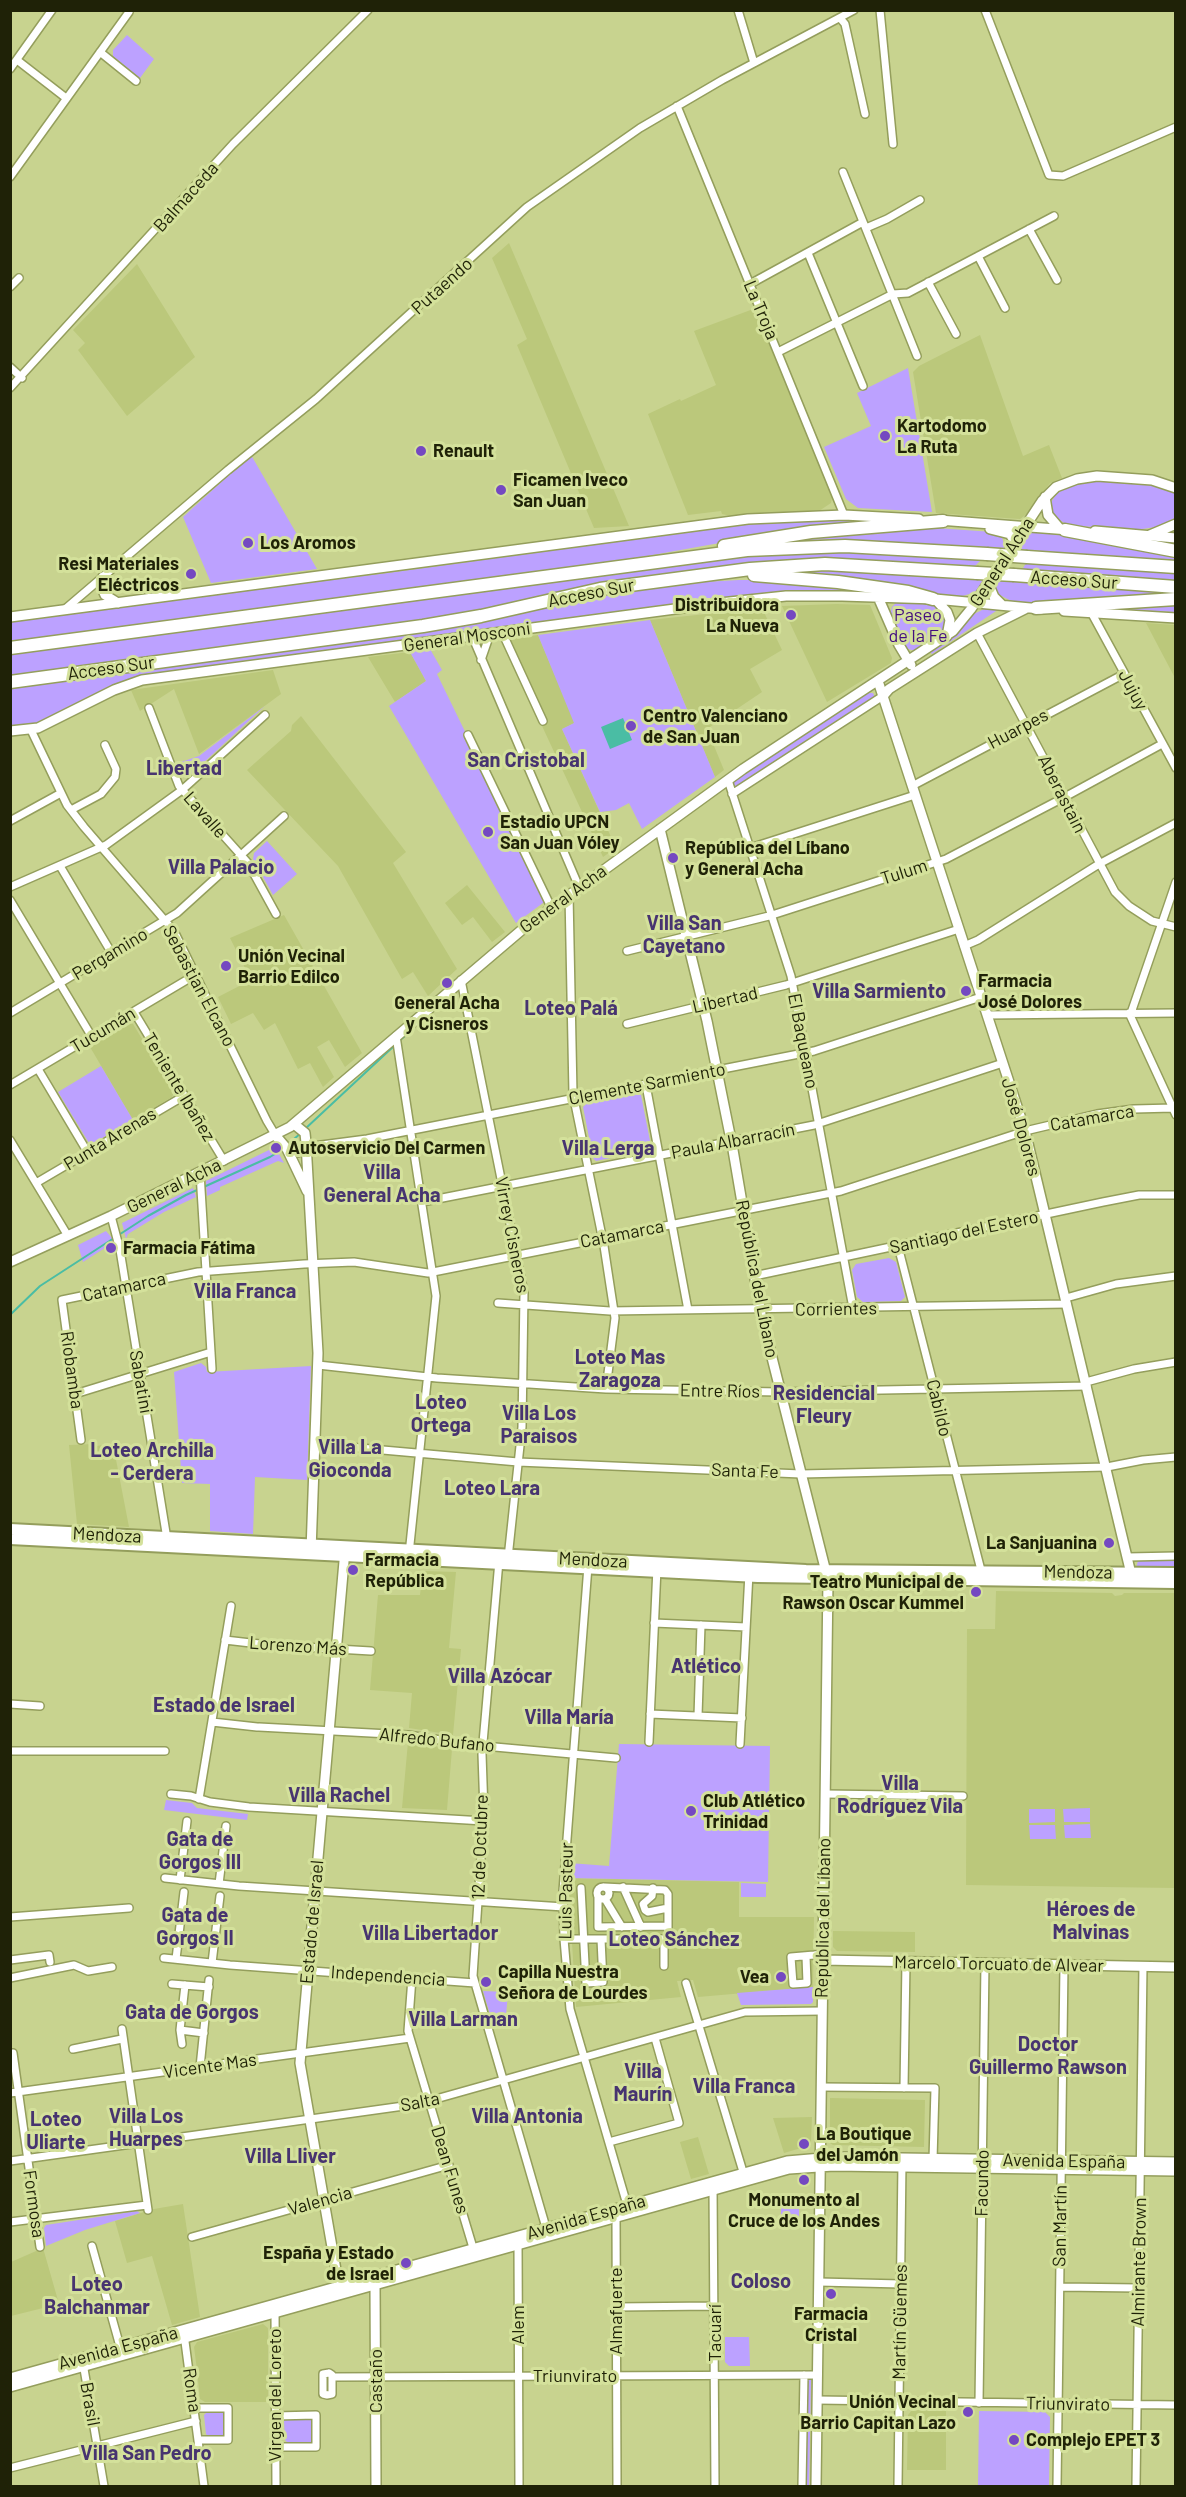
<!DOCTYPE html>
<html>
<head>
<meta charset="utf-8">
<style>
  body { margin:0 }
  #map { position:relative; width:1186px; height:2497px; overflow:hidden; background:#c8d38f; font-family:Barlow,sans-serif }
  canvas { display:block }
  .frame { position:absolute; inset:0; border:12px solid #1f2207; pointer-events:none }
</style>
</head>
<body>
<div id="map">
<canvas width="1186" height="2497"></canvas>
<div class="frame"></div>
</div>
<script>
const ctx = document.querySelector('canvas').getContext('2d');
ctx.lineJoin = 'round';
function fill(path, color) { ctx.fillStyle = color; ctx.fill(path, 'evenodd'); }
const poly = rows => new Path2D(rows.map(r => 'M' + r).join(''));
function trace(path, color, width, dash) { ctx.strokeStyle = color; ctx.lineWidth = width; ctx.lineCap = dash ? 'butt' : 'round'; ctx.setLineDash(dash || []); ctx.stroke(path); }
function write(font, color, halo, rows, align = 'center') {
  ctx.font = font + ' Barlow,sans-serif'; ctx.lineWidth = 6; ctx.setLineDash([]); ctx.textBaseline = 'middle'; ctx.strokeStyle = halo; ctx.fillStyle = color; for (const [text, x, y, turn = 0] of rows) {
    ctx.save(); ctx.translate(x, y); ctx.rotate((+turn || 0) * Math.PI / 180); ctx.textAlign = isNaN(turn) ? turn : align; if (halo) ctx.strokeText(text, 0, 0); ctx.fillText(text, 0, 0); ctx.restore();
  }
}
fill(poly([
  [509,243,530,292,629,526,594,528,517,345,527,339,492,258],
  [137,264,195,357,127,416,78,350,85,343,73,330],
  [756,308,833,493,831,503,819,511,735,517,722,514,721,511,688,515,648,414,680,399,681,401,716,385,694,331],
  [980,335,1023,456,1049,445,1062,478,1050,483,1028,513,1020,519,936,513,913,372,919,366],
  [836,604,870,605,892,658,891,663,827,702,782,606],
  [762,608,782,650,750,669,762,692,707,729,724,770,715,777,650,620],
  [1146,623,1175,625,1175,678],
  [538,635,575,723,562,729,616,848,603,857,502,640],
  [410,652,426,681,395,702,368,657],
  [273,670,281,694,199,754,174,689,140,711,131,690],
  [301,716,406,852,393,863,457,969,428,996,413,972,402,979,338,866,247,770,291,731,292,725],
  [467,885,505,932,492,942,473,917,462,925,445,903],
  [284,915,362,1053,345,1067,329,1040,317,1047,334,1077,323,1087,310,1063,298,1069,275,1023,264,1030,253,1013,231,1024,218,997,251,980,230,938],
  [130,1023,133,1024,174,1092,172,1097,133,1120,90,1047],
  [95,1444,96,1446,113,1444,129,1527,77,1524,69,1445],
  [423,1571,456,1572,449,1648,461,1649,453,1735,409,1728,412,1693,370,1690,378,1595,420,1595],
  [996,1591,1112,1593,1115,1596,1122,1595,1124,1593,1175,1593,1175,1888,966,1885,967,1629,995,1629],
  [408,1742,452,1749,447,1810,402,1808],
  [568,1878,739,1882,739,1917,814,1917,813,1987,698,1997,693,1980,677,1981,681,1997,576,2007],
  [833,1931,915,1932,915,1952,837,1951,833,1947],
  [830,2098,925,2100,924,2147,833,2145,830,2143],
  [812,2117,811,2142,808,2146,784,2153,773,2118],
  [698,2137,709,2174,691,2179,680,2142],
  [183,2204,200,2317,172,2325,152,2256,127,2263,115,2221,154,2209],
  [43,2248,59,2304,11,2316,11,2262],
  [263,2324,268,2328,268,2402,205,2402,200,2399,197,2370,194,2347,197,2342],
  [912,2410,946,2411,946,2470,907,2470,908,2415]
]), '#bbc87b');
fill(poly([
  [127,35,154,59,140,78,113,56,113,50],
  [908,368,932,512,858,508,846,499,824,447,871,426,857,393],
  [251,455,317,569,211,583,183,517],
  [1097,481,1149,485,1175,492,1175,518,1156,527,1135,530,1067,525,1051,514,1050,504,1057,493,1070,486],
  [820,519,890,520,742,539,647,556,409,590,11,641,10,621,395,572,739,525],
  [922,527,993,532,1002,537,1005,548,832,539,750,543],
  [1046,531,1175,553,1175,562,1017,549,1029,533],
  [807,550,982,559,974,567,728,566,587,586,479,613,11,676,11,653,739,557],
  [1027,562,1175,573,1175,581,1021,571],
  [834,571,974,578,984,580,976,592,956,598,782,572],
  [739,580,784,580,876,593,798,591,734,596,143,676,113,686,41,722,23,726,11,726,11,688,419,633,475,624,578,600,687,583],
  [996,580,1175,592,1175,597,1034,604,1015,603,998,594,994,587],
  [908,601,935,604,946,618,945,630,940,636,915,651,905,648,890,615,892,607,896,603],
  [1175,603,1175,612,1081,607],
  [986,608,1003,609,996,611,932,654,930,652,952,637,972,615],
  [650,620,715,777,642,829,629,803,616,810,600,812,562,729,574,723,538,635],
  [430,649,442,670,437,674,547,900,516,923,389,706,426,681,410,652],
  [867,693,873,693,875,698,734,789,731,783],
  [265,706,188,777,183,776,178,763,199,756],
  [267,841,297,874,273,895,253,859,254,853],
  [101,1066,133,1120,92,1144,89,1143,58,1092],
  [638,1093,641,1095,651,1146,648,1150,596,1161,593,1158,583,1107,586,1104],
  [275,1147,284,1163,278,1161,220,1187,220,1190,207,1196,206,1181],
  [193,1188,196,1197,164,1212,128,1234,126,1239,122,1223],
  [106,1231,112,1238,114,1248,108,1246,83,1262,78,1245],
  [889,1258,896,1262,905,1297,901,1301,863,1302,857,1297,852,1270,856,1264],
  [201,1363,206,1367,207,1372,311,1366,307,1480,255,1477,253,1534,210,1531,210,1484,182,1483,174,1372],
  [1138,1561,1175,1561,1175,1570,1136,1568],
  [619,1744,770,1746,768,1882,568,1878,569,1863,609,1866],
  [166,1800,192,1803,197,1808,248,1814,247,1820,164,1810],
  [1090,1808,1090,1822,1064,1822,1063,1809],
  [1029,1809,1055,1809,1055,1822,1029,1823],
  [1090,1824,1091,1838,1065,1838,1064,1825],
  [1029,1825,1055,1825,1056,1839,1030,1839],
  [741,1883,766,1884,766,1897,741,1897],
  [813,1987,813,2002,811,2004,741,2005,737,1993],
  [483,1991,508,1992,506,2016,491,2018],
  [781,2194,795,2194,799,2199,799,2222,781,2223],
  [137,2211,140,2213,85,2230,46,2246,44,2228,46,2225],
  [725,2337,749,2337,750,2366,729,2366,725,2362],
  [808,2380,811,2380,809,2486,806,2486],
  [979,2411,1045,2412,1050,2417,1049,2486,978,2486],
  [207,2412,224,2413,225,2433,222,2437,209,2437,206,2434,204,2415],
  [287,2419,310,2419,313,2421,313,2440,311,2442,287,2442,285,2440,284,2421]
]), '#bca1ff');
fill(poly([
  [623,718,632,740,610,749,601,727]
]), '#4abda4');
trace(poly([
  [399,1041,405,1036],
  [305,1129,395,1045],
  [287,1145,301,1133],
  [10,1315,40,1286,148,1216,186,1195,270,1157,283,1149]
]), '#4abda4', 2);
const street = poly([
  [738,10,754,63],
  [880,10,893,144],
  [985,10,1049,175,1063,176,1176,127],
  [840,18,845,24,865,114],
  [100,52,136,81],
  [17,60,66,98],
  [10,69,52,10],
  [677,106,844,515],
  [843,172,917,356],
  [10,177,129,12],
  [866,228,887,219,920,200],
  [1029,229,1057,280],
  [808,253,863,386],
  [978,256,1005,308],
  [928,282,956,334],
  [750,284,863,222],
  [10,287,19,278],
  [778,352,893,294,908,293,1054,216],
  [10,367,22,378],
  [10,388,233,144,368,10],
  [64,610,228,470,316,399,527,207,640,128,722,80,854,10],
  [1091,612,1176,768],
  [502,632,543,721],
  [977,633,1115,892,1129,906,1152,921,1176,927],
  [472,636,579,887],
  [481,660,490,634],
  [149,708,179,786,248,863,276,914],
  [31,730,67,805,84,827,174,931,267,1121,276,1136],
  [468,735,551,907],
  [728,780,791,976,853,1308],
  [912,786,1124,674],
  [732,794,883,696],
  [71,810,101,794,115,777,116,769,105,745],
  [10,821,61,793],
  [750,848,915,795],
  [60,866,111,952],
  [10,887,106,845,182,790,265,715],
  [569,894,573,1094,604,1246,615,1318,606,1389],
  [10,900,92,1037],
  [964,946,978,940,1099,864,1176,823],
  [627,951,769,916,946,859,1063,798,1162,744],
  [461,980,524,1293,522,1427,508,1558],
  [134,1012,224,1161],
  [10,1013,177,913,284,816],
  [1129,1013,1176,1115],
  [1131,1013,1176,882],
  [987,1015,1176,1013],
  [627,1024,786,985,959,929],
  [396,1036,436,1296,409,1554],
  [38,1069,88,1153],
  [10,1085,195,975],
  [646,1085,688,1310],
  [10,1140,68,1236],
  [287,1149,298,1153,306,1147,367,1139,814,1051,981,997],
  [200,1173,212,1369],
  [36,1183,184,1096],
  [422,1202,814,1125,1003,1063],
  [111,1216,120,1250,167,1539],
  [898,1246,982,1574],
  [754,1276,1103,1202,1139,1195,1176,1195],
  [1066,1298,1116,1284,1176,1276],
  [498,1303,610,1311,1067,1304],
  [318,1365,437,1378,606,1389,780,1392,1087,1386],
  [1086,1382,1134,1369,1176,1362],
  [75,1394,211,1352],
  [81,1440,62,1300,198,1272,304,1264,354,1262,428,1273,841,1191,1025,1131,1097,1114,1134,1109,1173,1108],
  [315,1444,518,1462,801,1474,1107,1467,1143,1460,1176,1457],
  [1128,1557,1176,1556],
  [499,1561,482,1754,484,1812,473,1976,547,2231],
  [588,1566,563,1891,564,1939,570,2009,628,2208],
  [654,1623,746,1627],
  [225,1640,268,1645,371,1651],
  [10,1704,40,1706],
  [650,1714,742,1718],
  [698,1716,701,1625],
  [577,1719,609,1722],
  [212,1722,257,1727],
  [259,1727,408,1735,473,1745,616,1758],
  [649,1742,657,1568],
  [740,1744,749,1573],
  [10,1751,165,1751],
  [171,1794,191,1796,210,1802,249,1807,484,1821],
  [825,1794,963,1796],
  [199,1799,231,1606],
  [165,1878,239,1886,564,1907],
  [180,1880,187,1821],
  [219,1884,226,1826],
  '597 1893a6 6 0 1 1 12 0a6 6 0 1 1-12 0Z',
  [623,1887,641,1927],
  [581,1888,586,1983,603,1982,601,1939],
  [653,1888,652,1896,643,1904,645,1910,648,1912,668,1908],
  [598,1897,598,1927,668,1926,668,1894,665,1890,604,1887],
  [605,1899,622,1927],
  [10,1917,129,1908],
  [564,1939,668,1939],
  [806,1956,807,1983,793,1984,791,1957,814,1955,823,1954],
  [164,1958,230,1965,475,1983],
  [176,1959,184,1892],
  [10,1960,49,1955,50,1962],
  [212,1963,220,1896],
  [664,1966,664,1944,668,1939,668,1926],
  [10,1978,74,1965,88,1971,112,1967],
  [412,1978,408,2031,474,2251],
  [686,1983,744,2175],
  [172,1984,209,1987],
  [122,2029,148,2210],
  [180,2030,204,2033],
  [182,2044,180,2030,185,1985],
  [73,2049,122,2039],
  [13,2053,40,2247],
  [200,2067,209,1980],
  [821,2087,935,2088,933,2160],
  [904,2088,906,1962],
  [10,2093,410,2038],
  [609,2142,679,2123,655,2038],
  [10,2161,418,2104,745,2012,822,2011],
  [713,2186,715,2486],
  [616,2213,617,2486],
  [10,2222,147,2205],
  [192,2237,449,2165],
  [518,2242,519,2486],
  [92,2246,121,2350],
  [819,2282,901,2284],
  [1060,2287,1139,2288],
  [616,2307,714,2306],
  [275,2310,276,2486],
  [184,2334,204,2486],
  [83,2363,104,2486],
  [329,2373,332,2375,332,2394,327,2395,323,2394,323,2374,329,2373],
  [332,2377,818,2375],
  [817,2400,1176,2405],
  [979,2403,985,1963],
  [194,2408,228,2408,228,2440,198,2440],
  [275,2416,316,2415,316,2447,276,2447],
  [10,2468,196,2421],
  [802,2486,804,2375],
  [898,2486,902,2162],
  [1057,2486,1064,1965],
  [1136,2486,1143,1966]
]);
const secondary = poly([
  [1045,497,1048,515,1060,529],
  [939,520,1069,530],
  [990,529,1010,534,1015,542],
  [1095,531,1176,538],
  [1150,535,1176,524],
  [103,577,102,588,105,595,118,603],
  [988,583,994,597,1002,605],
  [878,597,899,645,911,665],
  [935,599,947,612,950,620,947,636],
  [1064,611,1176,618],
  [10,617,748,519,844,515,919,519],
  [878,681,1025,1131,1132,1578],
  [883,696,889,689,977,633,1025,609],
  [10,731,38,728,114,690,142,680,720,603,786,596,842,596,935,599,1041,609],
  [660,829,707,1021,733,1150,761,1314,828,1580,816,2486],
  [294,1124,305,1133,306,1143,318,1353,311,1551],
  [276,1136,287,1149,307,1191],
  [10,1262,111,1216,290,1127,524,928,743,769,953,631,971,609,1042,501,1056,487,1077,479,1097,476,1152,480,1176,488],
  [823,1960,1176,1967],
  [375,2282,376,2486],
  [340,2293,300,2063,345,1550],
  [10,2378,787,2161,833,2157,1176,2162],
  [10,2387,789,2169,834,2166,1176,2171]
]);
const primary = poly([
  [10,1529,806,1570,1176,1573],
  [10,1539,758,1577,1176,1583]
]);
const highway = poly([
  [1065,530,1176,551],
  [724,546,811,532,943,521],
  [1027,557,1176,567],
  [754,575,838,582,908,592,933,599],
  [1014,575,1176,587],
  [1036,608,1176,599],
  [10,648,747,550,845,546,987,554],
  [10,682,423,626,481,616,600,589,750,569,825,564,977,573]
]);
trace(street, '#949e5c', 10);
trace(secondary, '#949e5c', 12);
trace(primary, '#949e5c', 14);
trace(highway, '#949e5c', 15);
trace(street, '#fff', 7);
trace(secondary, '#fff', 9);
trace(primary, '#fff', 10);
trace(highway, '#fff', 12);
const highwayBridge = poly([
  [987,554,1027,557],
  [977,573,1014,575]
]);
trace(highwayBridge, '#949e5c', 15, []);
trace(highwayBridge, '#fff', 12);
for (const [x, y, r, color] of [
  [885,436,6,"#7448c1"],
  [421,451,6,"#7448c1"],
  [501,490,6,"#7448c1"],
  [248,543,6,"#7448c1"],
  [191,574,6,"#7448c1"],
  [791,615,6,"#7448c1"],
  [631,726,6,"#7448c1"],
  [488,832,6,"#7448c1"],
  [673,858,6,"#7448c1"],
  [226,966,6,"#7448c1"],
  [447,983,6,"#7448c1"],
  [966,991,6,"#7448c1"],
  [276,1148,6,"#7448c1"],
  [111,1248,6,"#7448c1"],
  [1109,1543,6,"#7448c1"],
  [353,1570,6,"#7448c1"],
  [976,1592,6,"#7448c1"],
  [691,1811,6,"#7448c1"],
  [781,1977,6,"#7448c1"],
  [486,1982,6,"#7448c1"],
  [804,2144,6,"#7448c1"],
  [804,2180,6,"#7448c1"],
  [406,2263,6,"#7448c1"],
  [831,2294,6,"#7448c1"],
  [968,2412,6,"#7448c1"],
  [1014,2440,6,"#7448c1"]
]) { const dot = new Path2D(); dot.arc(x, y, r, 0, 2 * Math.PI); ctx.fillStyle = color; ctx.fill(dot); trace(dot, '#d4e19b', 2); }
write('18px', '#1f2207', '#d4e19b', [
  ["Balmaceda",186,197,-48],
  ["Putaendo",442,286,-42],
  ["La Troja",761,310,67],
  ["General Acha",1002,562,-57],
  ["Acceso Sur",1074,580,4],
  ["Acceso Sur",591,593,-11],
  ["General Mosconi",467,637,-8],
  ["Acceso Sur",111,668,-8],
  ["Jujuy",1133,690,62],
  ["Huarpes",1018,729,-28],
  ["Aberastain",1062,794,63],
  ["Lavalle",205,815,49],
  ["Tulum",904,872,-18],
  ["General Acha",563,899,-36],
  ["Pergamino",110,954,-31],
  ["Sebastian Elcano",199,986,62],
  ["Libertad",725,1000,-13],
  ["Tucumán",103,1030,-31],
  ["El Baqueano",803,1041,79],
  ["Clemente Sarmiento",647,1084,-11],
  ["Teniente Ibañez",179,1087,59],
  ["Catamarca",1092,1118,-10],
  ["José Dolores",1021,1127,74],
  ["Punta Arenas",110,1139,-31],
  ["Paula Albarracín",733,1141,-11],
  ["General Acha",174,1186,-26],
  ["Santiago del Estero",964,1232,-12],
  ["Catamarca",622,1234,-11],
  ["Virrey Cisneros",512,1235,79],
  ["República del Líbano",757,1279,79],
  ["Catamarca",124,1287,-12],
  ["Corrientes",836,1309,-1],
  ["Riobamba",72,1370,82],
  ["Sabatini",141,1382,80],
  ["Entre Ríos",720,1391,1],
  ["Cabildo",939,1408,76],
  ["Santa Fe",745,1471,2],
  ["Mendoza",107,1535,3],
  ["Mendoza",593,1560,3],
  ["Mendoza",1078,1572,1],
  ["Lorenzo Más",298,1646,4],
  ["Alfredo Bufano",437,1740,6],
  ["12 de Octubre",480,1847,-88],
  ["Luis Pasteur",566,1891,-89],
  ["República del Líbano",823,1918,-89],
  ["Estado de Israel",312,1922,-85],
  ["Marcelo Torcuato de Alvear",999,1964,1],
  ["Independencia",388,1976,4],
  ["Vicente Mas",210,2066,-8],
  ["Salta",420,2102,-11],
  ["Avenida España",1064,2161,1],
  ["Dean Funes",450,2170,73],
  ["Facundo",982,2183,-89],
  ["Valencia",320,2201,-16],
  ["Formosa",34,2204,82],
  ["Avenida España",586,2217,-16],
  ["San Martín",1060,2226,-89],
  ["Almirante Brown",1139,2262,-89],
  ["Almafuerte",616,2311,-90],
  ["Martín Güemes",900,2322,-89],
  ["Alem",518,2325,-90],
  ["Tacuarí",715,2333,-90],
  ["Avenida España",118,2348,-15],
  ["Triunvirato",575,2376],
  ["Castaño",376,2381,-90],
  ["Roma",192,2390,82],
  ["Virgen del Loreto",275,2395,-90],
  ["Brasil",90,2404,80],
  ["Triunvirato",1068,2404,1]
]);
write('bold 18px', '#1f2207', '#d4e19b', [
  ["Kartodomo",897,426],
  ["La Ruta",897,447],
  ["Renault",433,451],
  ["Ficamen Iveco",513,480],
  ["San Juan",513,501],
  ["Los Aromos",260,543],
  ["Resi Materiales",179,564,"right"],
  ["Eléctricos",179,585,"right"],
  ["Distribuidora",779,605,"right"],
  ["La Nueva",779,626,"right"],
  ["Centro Valenciano",643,716],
  ["de San Juan",643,737],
  ["Estadio UPCN",500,822],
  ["San Juan Vóley",500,843],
  ["República del Líbano",685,848],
  ["y General Acha",685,869],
  ["Unión Vecinal",238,956],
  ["Barrio Edilco",238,977],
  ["Farmacia",978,981],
  ["José Dolores",978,1002],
  ["General Acha",447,1003,"center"],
  ["y Cisneros",447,1024,"center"],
  ["Autoservicio Del Carmen",288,1148],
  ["Farmacia Fátima",123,1248],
  ["La Sanjuanina",1097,1543,"right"],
  ["Farmacia",365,1560],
  ["República",365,1581],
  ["Teatro Municipal de",964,1582,"right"],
  ["Rawson Oscar Kummel",964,1603,"right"],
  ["Club Atlético",703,1801],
  ["Trinidad",703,1822],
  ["Capilla Nuestra",498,1972],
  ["Señora de Lourdes",498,1993],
  ["Vea",769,1977,"right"],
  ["La Boutique",816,2134],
  ["del Jamón",816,2155],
  ["Monumento al",804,2200,"center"],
  ["Cruce de los Andes",804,2221,"center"],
  ["España y Estado",394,2253,"right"],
  ["de Israel",394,2274,"right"],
  ["Farmacia",831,2314,"center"],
  ["Cristal",831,2335,"center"],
  ["Unión Vecinal",956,2402,"right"],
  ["Barrio Capitan Lazo",956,2423,"right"],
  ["Complejo EPET 3",1026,2440]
], 'left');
write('18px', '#430e80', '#d4e19b', [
  ["Paseo",918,615],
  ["de la Fe",918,636]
]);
write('bold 20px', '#473470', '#d4e19b', [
  ["San Cristobal",526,760],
  ["Libertad",184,768],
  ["Villa Palacio",221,867],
  ["Villa San",684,923],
  ["Cayetano",684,946],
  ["Villa Sarmiento",879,991],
  ["Loteo Palá",571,1008],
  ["Villa Lerga",608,1148],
  ["Villa",382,1172],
  ["General Acha",382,1195],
  ["Villa Franca",245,1291],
  ["Loteo Mas",620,1357],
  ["Zaragoza",620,1380],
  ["Residencial",824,1393],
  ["Fleury",824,1416],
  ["Loteo",441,1402],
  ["Ortega",441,1425],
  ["Villa Los",539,1413],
  ["Paraisos",539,1436],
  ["Villa La",350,1447],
  ["Gioconda",350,1470],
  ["Loteo Archilla",152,1450],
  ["- Cerdera",152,1473],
  ["Loteo Lara",492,1488],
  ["Atlético",706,1666],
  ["Villa Azócar",500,1676],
  ["Estado de Israel",224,1705],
  ["Villa María",569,1717],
  ["Villa",900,1783],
  ["Rodríguez Vila",900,1806],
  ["Villa Rachel",339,1795],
  ["Gata de",200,1839],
  ["Gorgos III",200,1862],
  ["Héroes de",1091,1909],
  ["Malvinas",1091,1932],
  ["Gata de",195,1915],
  ["Gorgos II",195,1938],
  ["Villa Libertador",430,1933],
  ["Loteo Sánchez",674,1939],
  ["Gata de Gorgos",192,2012],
  ["Villa Larman",463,2019],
  ["Doctor",1048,2044],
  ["Guillermo Rawson",1048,2067],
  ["Villa",643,2071],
  ["Maurín",643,2094],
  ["Villa Franca",744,2086],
  ["Villa Los",146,2116],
  ["Huarpes",146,2139],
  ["Villa Antonia",527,2116],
  ["Loteo",56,2119],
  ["Uliarte",56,2142],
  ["Villa Lliver",290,2156],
  ["Coloso",761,2281],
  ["Loteo",97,2284],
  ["Balchanmar",97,2307],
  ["Villa San Pedro",146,2453]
]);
</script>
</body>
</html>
